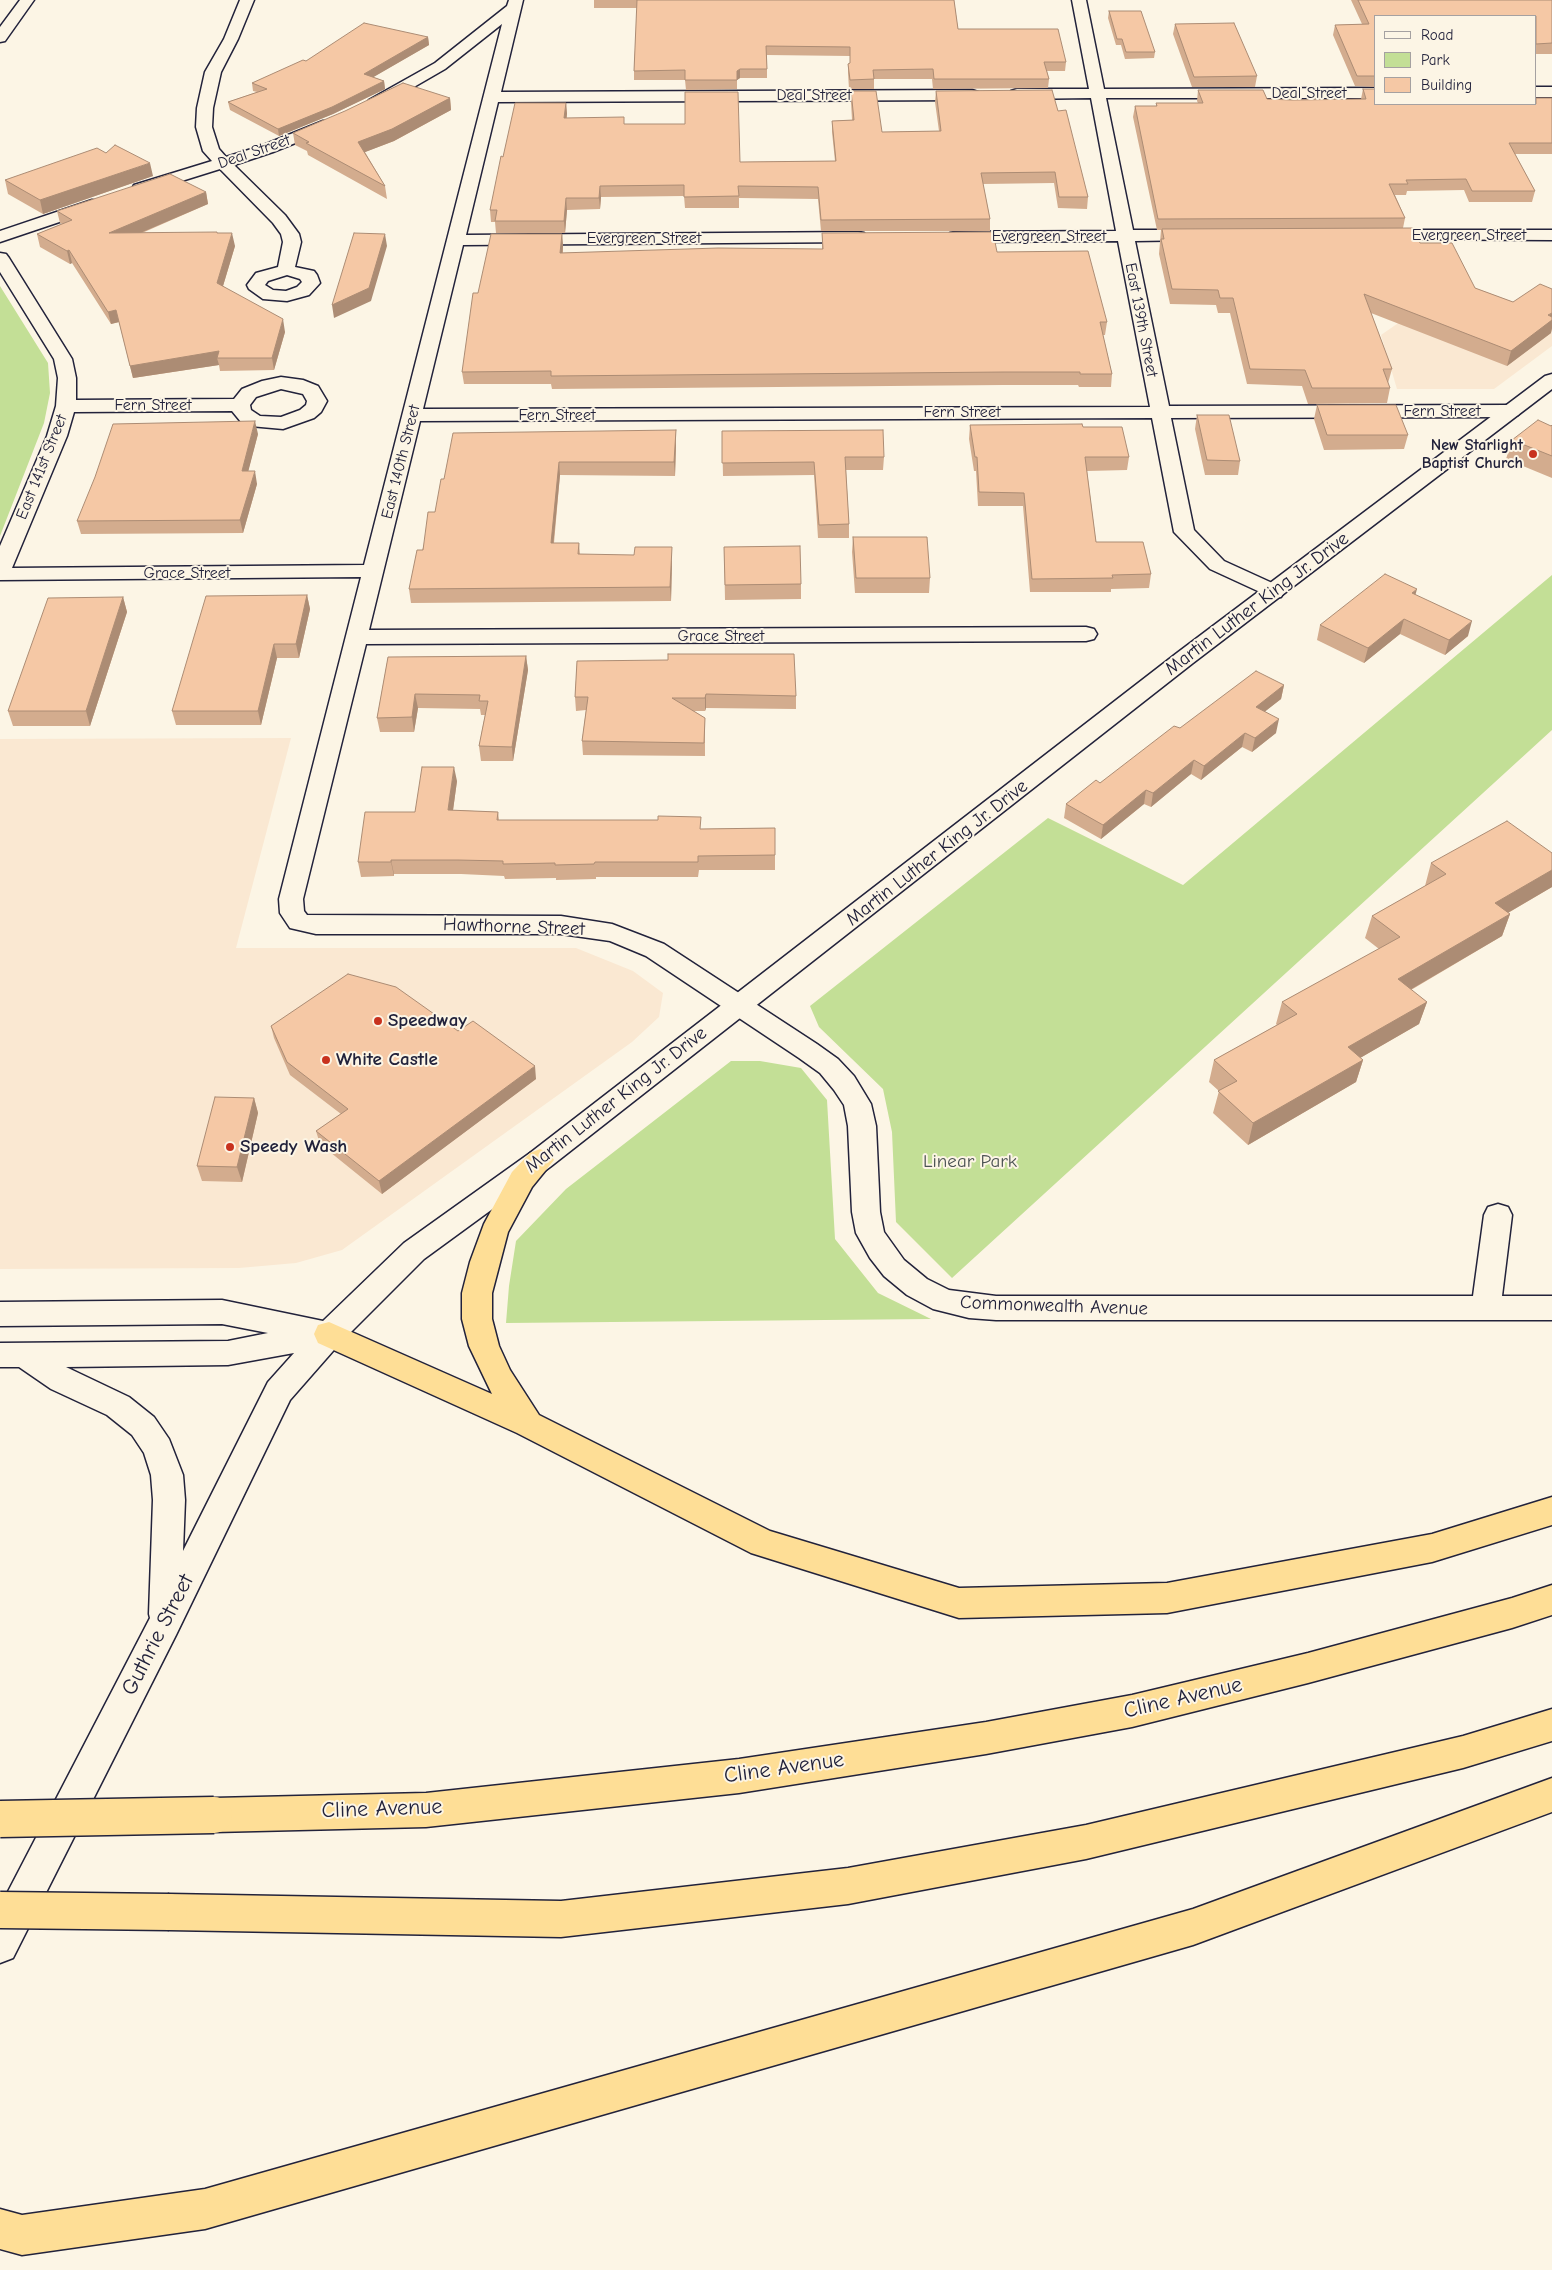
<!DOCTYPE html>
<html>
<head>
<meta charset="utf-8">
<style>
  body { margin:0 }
  #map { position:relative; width:1552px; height:2270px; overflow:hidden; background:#fcf5e5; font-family:"Comic Neue",sans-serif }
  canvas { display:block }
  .legend { position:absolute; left:1374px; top:15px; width:162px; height:90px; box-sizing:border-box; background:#fcf5e5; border:1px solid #a5a1a1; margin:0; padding:6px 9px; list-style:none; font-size:15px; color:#22223b }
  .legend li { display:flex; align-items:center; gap:10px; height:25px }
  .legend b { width:25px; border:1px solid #a5a1a1 }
</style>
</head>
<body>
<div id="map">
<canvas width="1552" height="2270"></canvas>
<ul class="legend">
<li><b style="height:6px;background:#fcf5e5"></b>Road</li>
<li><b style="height:14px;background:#c3df96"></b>Park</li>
<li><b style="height:14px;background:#f5c8a5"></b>Building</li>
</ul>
</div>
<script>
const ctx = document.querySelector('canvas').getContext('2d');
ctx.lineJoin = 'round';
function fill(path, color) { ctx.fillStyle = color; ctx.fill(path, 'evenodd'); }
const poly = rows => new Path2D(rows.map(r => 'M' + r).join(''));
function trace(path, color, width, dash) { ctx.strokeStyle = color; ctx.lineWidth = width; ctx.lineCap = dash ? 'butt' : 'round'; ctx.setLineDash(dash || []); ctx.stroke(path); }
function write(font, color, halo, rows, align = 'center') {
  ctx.font = font + ' "Comic Neue",sans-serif'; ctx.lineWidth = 4; ctx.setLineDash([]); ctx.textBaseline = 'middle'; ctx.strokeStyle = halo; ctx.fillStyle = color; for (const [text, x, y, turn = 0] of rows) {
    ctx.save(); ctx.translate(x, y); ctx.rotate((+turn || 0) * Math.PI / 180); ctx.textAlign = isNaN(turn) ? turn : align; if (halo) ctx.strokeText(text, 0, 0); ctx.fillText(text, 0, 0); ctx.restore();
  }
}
fill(poly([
  [1443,292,1552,333,1552,346,1494,389,1397,389,1381,335],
  [291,738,236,948,576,948,633,971,663,993,659,1017,632,1042,342,1250,296,1263,239,1268,0,1269,0,739]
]), '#fae8d2');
fill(poly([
  [0,286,48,363,50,393,44,423,0,536],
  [1552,575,1552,730,952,1278,896,1222,892,1132,883,1089,819,1027,810,1006,1048,818,1183,885],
  [731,1061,760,1061,801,1068,827,1100,835,1239,878,1293,931,1319,506,1323,509,1286,516,1241,566,1189]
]), '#c3df96');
const street = poly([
  [20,0,34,0,5,41,0,42,0,27,20,0],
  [240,0,254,0,238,39,221,72,213,108,212,127,219,149,226,157,261,146,323,121,335,121,337,124,335,127,273,152,234,165,285,215,299,234,301,242,295,267,314,271,317,275,320,283,309,295,287,301,263,299,249,289,247,285,256,273,278,267,283,242,281,234,273,223,220,169,140,194,134,193,132,189,134,185,212,161,203,151,196,127,197,108,205,72,224,39,240,0],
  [287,275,300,279,302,282,297,287,286,291,273,290,265,285,268,281,287,275],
  [509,0,523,0,501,92,972,90,978,92,980,95,978,98,972,100,498,102,466,235,858,232,864,233,867,237,864,241,858,242,463,245,423,409,1150,407,1118,241,956,242,950,241,947,237,950,233,956,232,1116,231,1091,98,1017,99,1011,97,1009,94,1011,91,1017,89,1089,89,1072,0,1086,0,1104,89,1376,88,1376,98,1106,98,1133,230,1198,230,1204,231,1207,235,1204,239,1198,240,1135,241,1169,406,1511,405,1518,407,1521,411,1518,415,1511,417,1171,418,1194,530,1224,561,1281,587,1284,592,1281,597,1273,598,1210,569,1174,532,1152,418,420,421,369,630,1086,627,1094,629,1097,634,1094,639,1086,641,366,644,303,899,304,911,307,915,561,916,612,924,664,944,817,1044,838,1059,854,1076,871,1104,876,1126,880,1212,884,1232,904,1260,927,1279,949,1290,996,1296,1473,1296,1484,1215,1488,1207,1498,1204,1508,1207,1512,1215,1502,1296,1552,1296,1552,1320,996,1320,969,1318,933,1309,907,1295,884,1276,870,1258,856,1233,852,1212,848,1126,844,1105,834,1090,820,1073,799,1058,646,956,610,941,561,934,316,934,290,928,280,913,279,899,361,577,0,580,0,546,47,436,56,406,58,378,54,359,0,272,0,253,6,254,9,258,72,359,76,378,76,400,234,399,242,389,262,381,281,377,303,380,318,386,327,401,321,412,314,418,283,429,250,426,241,422,232,411,74,412,67,436,12,568,364,565,502,24,445,69,381,106,369,106,367,103,369,100,435,63,507,6,509,0],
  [281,389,303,394,307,401,306,405,300,410,281,417,260,416,251,410,250,405,256,397,281,389],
  [1536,87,1552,87,1552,97,1536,97,1536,87],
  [92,200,98,201,100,205,98,209,0,242,0,231,92,200],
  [1379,230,1552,230,1552,240,1373,239,1370,235,1373,231,1379,230]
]);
const secondary = poly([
  [1552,374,1552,389,1193,663,550,1167,424,1259,340,1343,290,1400,176,1635,13,1958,0,1963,0,1907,150,1618,149,1614,153,1500,151,1475,144,1453,132,1435,107,1415,51,1389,19,1367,0,1367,0,1343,228,1341,268,1333,222,1324,0,1326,0,1302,222,1300,323,1321,404,1243,530,1153,1177,653,1545,376,1552,374],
  [294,1353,268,1382,183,1551,185,1500,183,1475,169,1439,154,1417,129,1397,66,1367,228,1365,294,1353]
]);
const highway = poly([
  [540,1149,550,1153,554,1160,532,1187,508,1232,492,1293,492,1319,499,1346,510,1370,539,1415,770,1531,959,1588,1167,1583,1432,1534,1552,1497,1552,1525,1432,1562,1167,1613,959,1618,751,1553,517,1433,318,1343,314,1334,318,1325,329,1322,492,1394,469,1346,462,1319,462,1293,470,1262,484,1224,512,1172,530,1153,540,1149],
  [1552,1585,1552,1615,1512,1628,1308,1683,1132,1727,986,1754,739,1793,426,1827,214,1832,202,1827,196,1815,202,1803,214,1798,426,1793,739,1759,986,1722,1132,1695,1308,1653,1512,1598,1552,1585],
  [1552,1709,1552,1741,1463,1768,1086,1859,848,1904,561,1937,169,1930,156,1925,151,1912,156,1899,169,1894,561,1901,848,1868,1086,1825,1463,1736,1552,1709],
  [1552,1778,1552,1812,1193,1945,205,2229,22,2255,0,2249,0,2209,22,2215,205,2189,1193,1909,1552,1778]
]);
trace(street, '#22223b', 3);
trace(secondary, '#22223b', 3);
trace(highway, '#22223b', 3);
fill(street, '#fcf5e5');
fill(secondary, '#fcf5e5');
fill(highway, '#fede96');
const highwayBridge = poly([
  [0,1819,214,1815],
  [0,1910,169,1912]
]);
trace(highwayBridge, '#22223b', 39, []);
trace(highwayBridge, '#fede96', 36);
fill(poly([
  [594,0,954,0,958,29,1066,62,1065,71,1047,71,1049,79,1048,88,933,89,932,79,874,79,874,89,849,89,848,73,848,64,850,63,850,56,767,55,767,78,740,78,737,80,737,89,686,90,685,80,634,80,634,71,637,8,594,8],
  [1351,0,1552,0,1552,54,1536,54,1536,16,1376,16,1376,87,1355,86,1333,35,1335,25,1362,24],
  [1109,11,1155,52,1154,58,1125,59,1121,45,1116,45,1108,18],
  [1175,24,1257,76,1255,87,1192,87,1173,34],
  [428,37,429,45,373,77,384,81,385,89,333,114,279,136,230,110,228,102,257,92,253,91,252,83,306,61],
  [1363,89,1376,104,1552,98,1552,154,1515,154,1535,191,1532,202,1469,202,1464,190,1407,191,1406,195,1395,195,1405,218,1403,228,1420,243,1475,288,1513,302,1552,289,1552,328,1551,333,1507,366,1371,313,1392,369,1388,383,1390,388,1387,403,1308,404,1302,386,1247,384,1230,313,1218,313,1216,305,1170,304,1159,254,1161,230,1157,230,1133,117,1135,106,1156,106,1156,103,1198,103,1197,101,1198,90,1267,99,1292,100,1361,99],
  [851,91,882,132,939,131,935,102,936,91,1058,111,1088,197,1087,209,1058,208,1054,183,983,184,990,219,990,231,821,231,818,199,739,198,739,208,685,208,684,196,601,197,600,209,567,210,565,233,496,233,495,222,491,222,490,210,503,157,566,103,567,114,567,118,624,124,740,162,835,161,832,132,832,121,852,120,851,102],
  [450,98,451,110,394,141,365,152,385,186,387,199,308,155,307,151,295,145,293,133],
  [106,153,153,176,43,214,8,194,5,180],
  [206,192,208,204,142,233,218,233,235,246,223,286,285,332,274,370,220,371,219,365,133,378,119,322,111,324,72,263,70,264,40,247,37,234,62,224,60,223,57,211],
  [822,233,997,252,1107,322,1105,335,1103,335,1112,374,1111,387,1079,387,1078,385,1003,385,552,389,551,384,464,384,462,372,478,293,562,234,563,246,563,253,822,249],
  [1317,405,1408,435,1404,449,1324,450,1314,419],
  [1197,415,1240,461,1238,475,1205,475,1195,429],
  [970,425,1083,427,1129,457,1127,470,1087,471,1096,542,1151,574,1149,588,1111,589,1111,592,1030,592,1023,506,978,506,976,471,974,471,969,439],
  [1552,425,1552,478,1506,459,1512,440],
  [676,430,676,444,675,476,560,475,554,543,579,543,580,554,672,561,671,601,411,603,409,589,435,512,444,479],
  [722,431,884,457,883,470,846,470,849,524,849,538,818,538,814,475,723,476],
  [258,434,248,471,257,484,243,533,81,534,77,521],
  [853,537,930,578,929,593,855,593,852,552],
  [724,547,801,584,801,599,725,600],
  [307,595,310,609,299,658,277,658,261,725,176,725,172,711],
  [1415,595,1468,636,1445,655,1400,634,1364,663,1317,640,1320,625],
  [123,597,127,612,90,726,13,726,8,711],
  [526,656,528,670,513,761,481,761,479,746,485,715,481,715,480,709,418,708,414,732,380,732,377,718,388,657],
  [577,661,796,696,796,709,706,708,705,711,694,711,705,718,705,756,583,755,582,741,586,710,576,711,575,697],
  [1284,685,1281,699,1265,711,1276,733,1252,752,1242,747,1201,780,1191,774,1151,807,1144,804,1101,839,1064,818,1066,804,1100,783,1180,728],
  [457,781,453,810,498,812,499,820,701,829,775,828,775,870,699,870,698,877,596,877,596,879,556,880,556,878,505,879,504,876,461,874,394,874,394,876,361,877,358,862,415,812],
  [1552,853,1552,887,1508,913,1510,914,1502,936,1411,990,1427,1002,1419,1024,1360,1058,1363,1060,1356,1082,1248,1145,1213,1113,1219,1091,1209,1082,1214,1060,1277,1025,1276,1024,1282,1002,1379,949,1365,938,1372,916,1425,886,1431,863],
  [271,1026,458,1031,536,1079,382,1194,320,1144,316,1131,341,1114,290,1075,274,1038],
  [254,1098,258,1113,242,1182,202,1181,197,1166]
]), '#d3ac8e');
fill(poly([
  [428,37,429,45,365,82,364,74],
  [740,69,740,78,737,80,737,71],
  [384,81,385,89,333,114,279,136,278,129],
  [450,98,451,110,394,141,360,154,358,142],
  [566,103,567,114,564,129,564,118],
  [150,163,153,176,43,214,40,200],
  [600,186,601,197,600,209,599,198],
  [206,192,208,204,112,245,109,233],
  [566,198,567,210,565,233,564,221],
  [232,233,235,246,220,296,217,283],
  [385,234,387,246,371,301,334,318,332,305],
  [562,234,563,246,561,265,560,253],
  [69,250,72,263,70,264,67,251],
  [116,310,119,322,111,324,108,312],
  [1552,313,1552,328,1551,333,1507,366,1511,351],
  [283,319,285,332,274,370,272,358],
  [219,351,217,358,219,365,133,378,130,366],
  [255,421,258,434,245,484,242,471],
  [676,430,676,444,675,476,674,462],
  [559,462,560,475,552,557,551,543],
  [255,471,257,484,243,533,240,520],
  [672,547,672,561,671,601,670,587],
  [1417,589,1413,604,1412,593],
  [307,595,310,609,299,658,296,644],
  [123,597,127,612,90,726,86,711],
  [1404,619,1400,634,1364,663,1368,648],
  [1472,621,1468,636,1445,655,1449,640],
  [274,644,277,658,261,725,258,711],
  [526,656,528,670,513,761,512,747],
  [1284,685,1281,699,1253,721,1256,707],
  [415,694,418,708,414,732,412,717],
  [706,694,706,708,705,711,705,698],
  [1279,719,1276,733,1252,752,1255,738],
  [1245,733,1242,747,1201,780,1204,766],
  [1194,760,1191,774,1151,807,1153,793],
  [454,767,457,781,451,825,448,810],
  [1146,790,1144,804,1101,839,1103,825],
  [391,860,394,874,394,876,391,862],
  [1552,870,1552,887,1487,925,1495,903],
  [1510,914,1502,936,1391,1001,1398,979],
  [1427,1002,1419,1024,1341,1069,1348,1047],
  [1363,1060,1356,1082,1248,1145,1253,1123],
  [535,1066,536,1079,382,1194,379,1181],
  [254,1098,258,1113,242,1182,237,1167]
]), '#ac8c74');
const building = poly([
  [637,0,954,0,958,29,1058,29,1066,62,1044,62,1049,79,934,79,933,69,873,70,874,79,850,80,848,64,850,63,850,47,766,46,767,69,740,69,737,71,737,80,685,80,685,70,634,71,637,0],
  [1358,0,1552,0,1552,43,1536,44,1536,16,1376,16,1376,76,1357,76,1335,25,1369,24,1358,0],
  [1109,11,1141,11,1155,52,1126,52,1122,39,1117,39,1109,11],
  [364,23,428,37,364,74,384,81,332,107,278,129,228,102,267,89,252,83,303,60,306,61,364,23],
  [1234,23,1257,76,1194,77,1175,24,1234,23],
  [403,83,450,98,392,129,358,142,385,186,306,143,309,142,293,133,345,111,403,83],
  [1363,89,1376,89,1376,104,1536,104,1536,98,1552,98,1552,143,1509,143,1535,191,1472,191,1466,179,1406,180,1408,184,1389,184,1405,218,1158,219,1135,106,1157,106,1156,103,1203,103,1198,90,1263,90,1267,99,1292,100,1366,99,1363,89],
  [1052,90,1058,111,1066,110,1088,197,1059,197,1055,172,981,173,990,219,821,220,818,187,738,186,739,196,684,197,684,185,600,186,599,198,566,198,564,221,495,221,497,210,490,210,501,156,503,157,515,103,566,103,564,118,624,117,624,124,685,124,685,92,738,92,740,162,836,161,832,121,854,120,851,91,876,91,882,132,941,131,936,91,1052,90],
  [115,145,150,163,40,200,5,180,97,148,106,153,115,145],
  [170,174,206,192,109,233,217,232,217,233,232,233,217,283,283,319,272,358,217,358,219,351,130,366,116,310,108,312,69,250,67,251,37,234,72,220,57,211,170,174],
  [1413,228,1420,243,1452,243,1475,288,1513,302,1540,284,1552,289,1552,313,1548,315,1552,317,1552,320,1511,351,1364,294,1392,369,1383,369,1390,388,1312,388,1305,370,1250,369,1233,298,1220,298,1218,290,1172,289,1161,239,1164,239,1162,229,1413,228],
  [993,232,997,252,1088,251,1107,322,1100,322,1112,374,1080,374,1080,372,1004,372,551,376,551,371,462,372,473,293,478,293,491,234,562,234,560,253,718,248,823,249,822,233,993,232],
  [354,233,385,234,369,288,332,305,354,233],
  [1317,405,1396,405,1408,435,1327,435,1317,405],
  [1197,415,1229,415,1240,461,1207,460,1197,415],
  [1538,420,1551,426,1552,425,1552,456,1512,440,1538,420],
  [255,421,242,471,255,471,240,520,77,521,95,477,113,424,255,421],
  [1082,424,1083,427,1122,427,1129,457,1085,457,1096,542,1143,542,1151,574,1112,575,1113,578,1032,579,1024,493,979,492,977,457,975,457,970,425,1082,424],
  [676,430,674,462,559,462,551,543,579,543,578,554,634,555,635,547,672,547,670,587,409,589,417,550,423,550,428,512,435,512,441,479,444,479,453,433,676,430],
  [883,430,884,457,845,457,849,524,819,525,814,462,722,463,722,431,883,430],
  [853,537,927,537,930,578,856,578,853,537],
  [800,546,801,584,725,585,724,547,800,546],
  [1385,574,1417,589,1412,593,1472,621,1449,640,1404,619,1368,648,1320,625,1385,574],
  [307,595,296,644,274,644,258,711,172,711,206,596,307,595],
  [123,597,86,711,8,711,48,598,123,597],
  [668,654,794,654,796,696,706,694,705,698,672,698,705,718,704,743,582,741,588,697,575,697,577,661,668,660,668,654],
  [526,656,512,747,479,746,488,701,479,701,480,695,415,694,412,717,377,718,388,657,526,656],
  [1256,671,1284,685,1256,707,1279,719,1255,738,1245,733,1204,766,1194,760,1153,793,1146,790,1103,825,1066,804,1096,780,1100,783,1174,726,1180,728,1256,671],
  [422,767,454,767,448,810,498,812,497,820,658,820,658,816,701,817,700,829,775,828,775,855,698,856,698,862,595,862,594,864,555,865,555,863,503,864,503,861,458,860,391,860,391,862,358,862,365,812,415,812,422,767],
  [1507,821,1552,853,1552,870,1495,903,1510,914,1398,979,1427,1002,1348,1047,1363,1060,1253,1123,1218,1091,1237,1081,1214,1060,1297,1014,1282,1002,1400,937,1372,916,1446,874,1431,863,1507,821],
  [348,974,396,987,458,1031,473,1021,535,1066,379,1181,316,1131,348,1109,287,1062,271,1026,348,974],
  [215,1097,254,1098,237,1167,197,1166,215,1097]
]);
fill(building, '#f5c8a5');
trace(building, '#ac8c74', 1);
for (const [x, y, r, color] of [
  [1533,454,5,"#c8321e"],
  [378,1021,5,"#c8321e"],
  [326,1060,5,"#c8321e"],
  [230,1147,5,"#c8321e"]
]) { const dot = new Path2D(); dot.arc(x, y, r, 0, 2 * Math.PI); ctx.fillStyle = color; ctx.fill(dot); trace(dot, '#fcf5e5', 2); }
write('16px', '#22223b', '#fcf5e5', [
  ["Deal Street",1309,93],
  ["Deal Street",814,95],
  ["Deal Street",254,152,-19],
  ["Evergreen Street",1469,235],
  ["Evergreen Street",1049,236],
  ["Evergreen Street",644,238],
  ["East 139th Street",1141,320,79],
  ["Fern Street",153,405],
  ["Fern Street",1442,411],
  ["Fern Street",962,412],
  ["Fern Street",557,415],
  ["East 140th Street",401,462,-76],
  ["East 141st Street",42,467,-68],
  ["Grace Street",187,573],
  ["Grace Street",721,636]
]);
write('bold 16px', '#22223b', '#fcf5e5', [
  ["New Starlight",1523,445],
  ["Baptist Church",1523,463]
], 'right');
write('19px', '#22223b', '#fcf5e5', [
  ["Martin Luther King Jr. Drive",1257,604,-37],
  ["Martin Luther King Jr. Drive",937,853,-38],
  ["Hawthorne Street",514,927,2],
  ["Martin Luther King Jr. Drive",616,1100,-38],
  ["Commonwealth Avenue",1054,1306,2]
]);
write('bold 19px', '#22223b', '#fcf5e5', [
  ["Speedway",388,1021],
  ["White Castle",336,1060],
  ["Speedy Wash",240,1147]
], 'left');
write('19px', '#4a5152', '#fcf5e5', [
  ["Linear Park",970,1162]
]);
write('22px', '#22223b', '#fcf5e5', [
  ["Guthrie Street",158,1635,-63],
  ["Cline Avenue",1183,1698,-13],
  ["Cline Avenue",784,1768,-8],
  ["Cline Avenue",382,1809,-2]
]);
</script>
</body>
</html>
